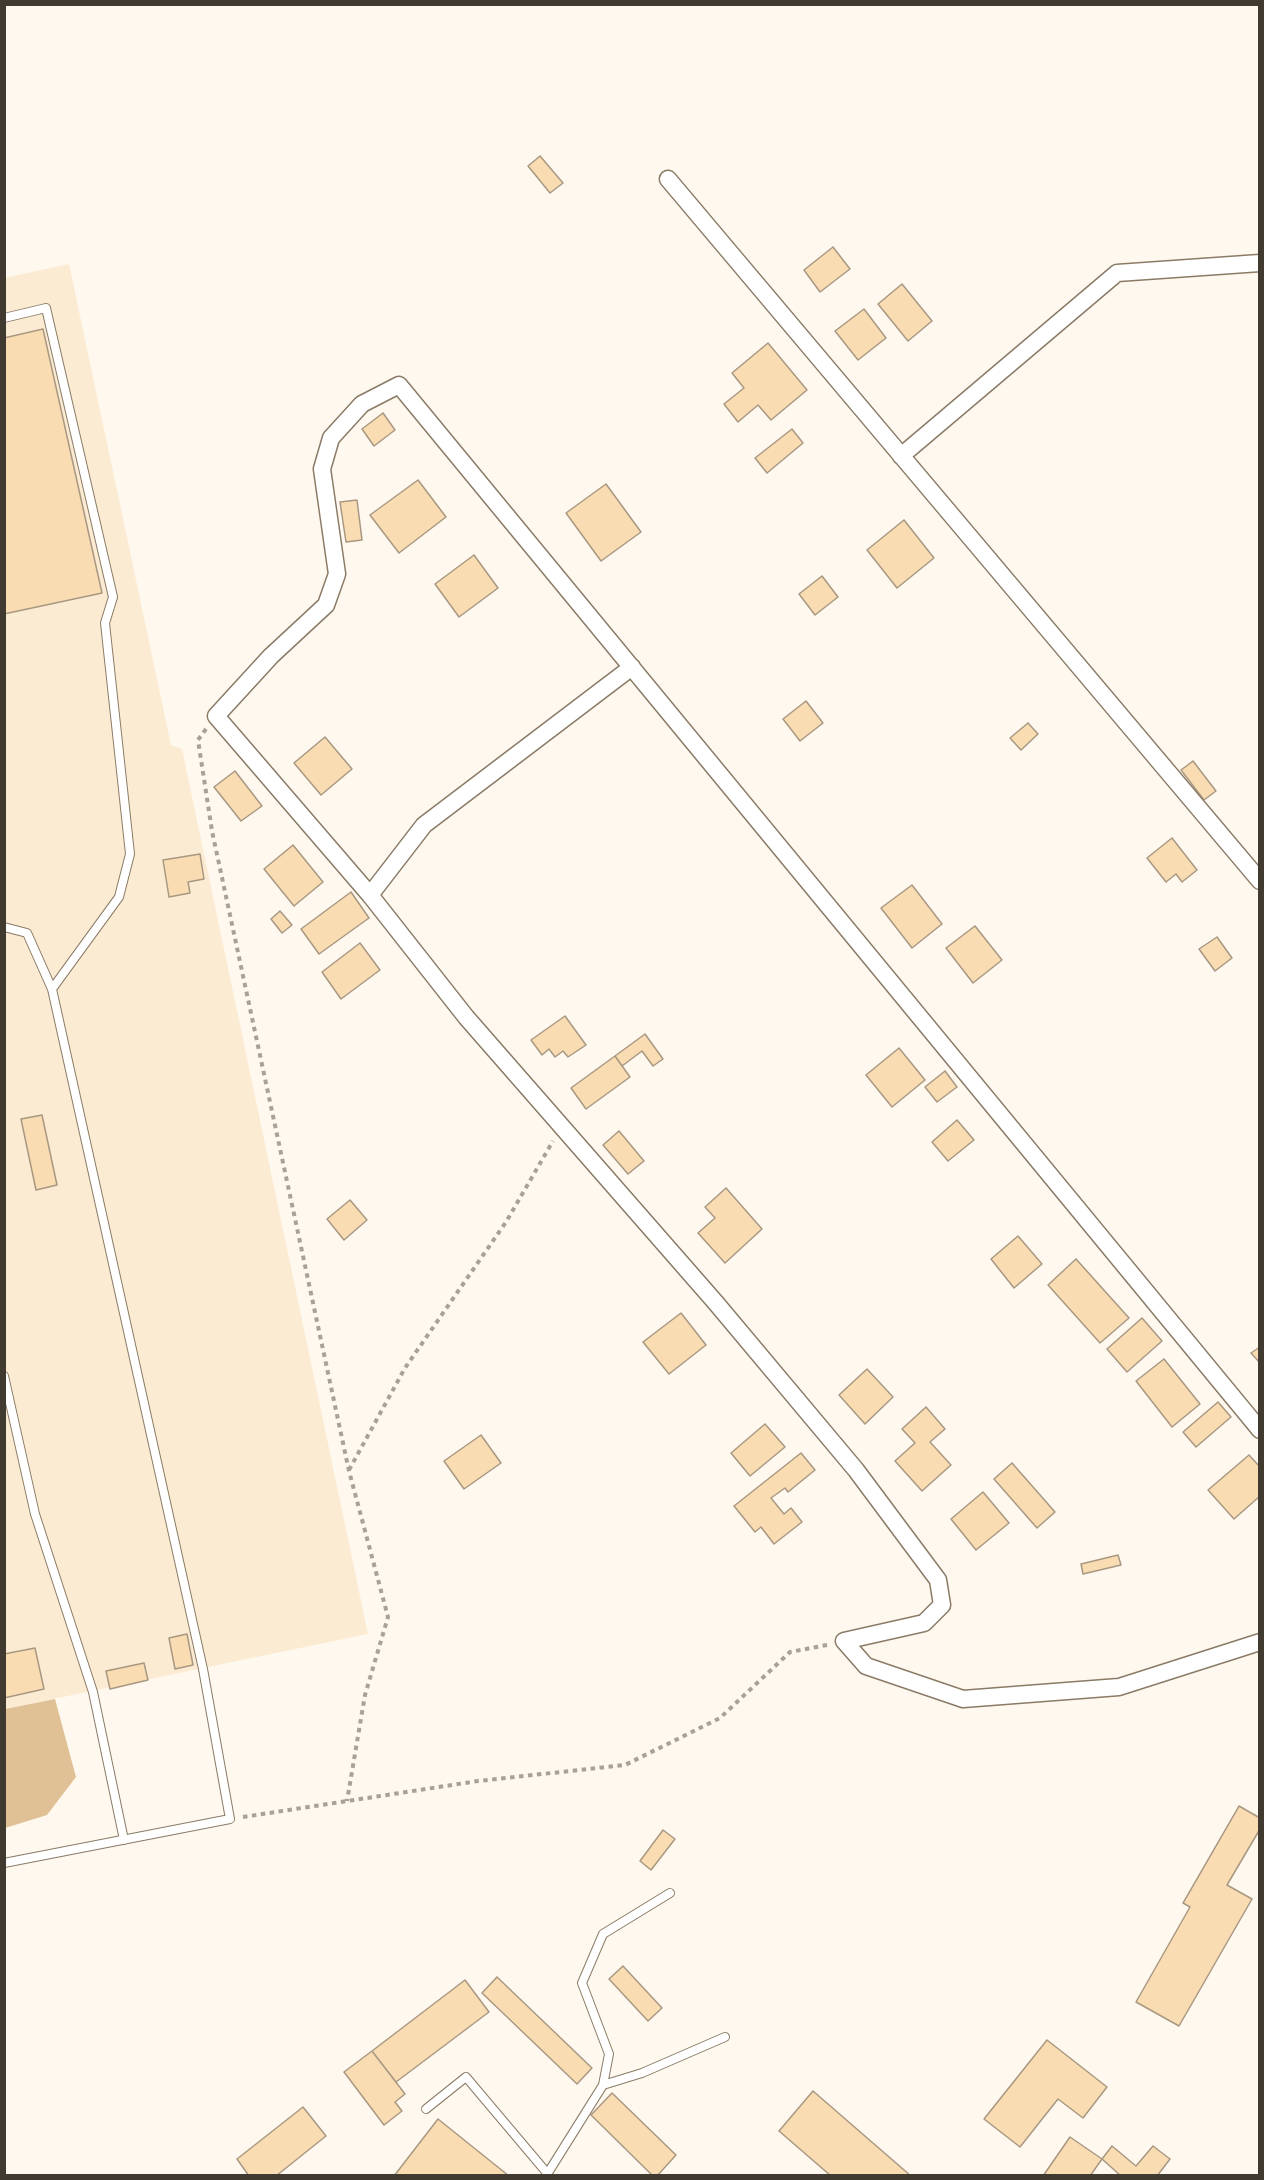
<!DOCTYPE html>
<html>
<head>
<meta charset="utf-8">
<style>
  body { margin:0 }
  #map { position:relative; width:1264px; height:2180px; overflow:hidden; background:#fff8ef; font-family:Overpass,sans-serif }
  canvas { display:block }
  .frame { position:absolute; inset:0; border:6px solid #413a31; pointer-events:none }
</style>
</head>
<body>
<div id="map">
<canvas width="1264" height="2180"></canvas>
<div class="frame"></div>
</div>
<script>
const ctx = document.querySelector('canvas').getContext('2d');
ctx.lineJoin = 'round';
function fill(path, color) { ctx.fillStyle = color; ctx.fill(path, 'evenodd'); }
const poly = rows => new Path2D(rows.map(r => 'M' + r).join(''));
function trace(path, color, width, dash) { ctx.strokeStyle = color; ctx.lineWidth = width; ctx.lineCap = dash ? 'butt' : 'round'; ctx.setLineDash(dash || []); ctx.stroke(path); }
fill(poly([
  [69,264,171,745,182,749,368,1634,5,1709,4,278]
]), '#fcebd3');
fill(poly([
  [55,1699,76,1777,47,1815,5,1828,5,1709]
]), '#e0c196');
const building = poly([
  [540,156,563,183,550,193,528,166,540,156],
  [833,247,850,269,820,292,804,270,833,247],
  [902,284,932,321,908,341,878,304,902,284],
  [864,309,886,338,858,360,835,331,864,309],
  [43,329,102,593,4,614,4,338,43,329],
  [768,343,807,390,771,420,758,405,738,422,724,404,744,388,732,373,768,343],
  [383,413,395,430,374,446,362,429,383,413],
  [792,429,803,443,767,473,755,458,792,429],
  [418,480,446,517,399,553,370,515,418,480],
  [606,484,641,532,601,561,566,513,606,484],
  [357,500,362,540,346,542,340,502,357,500],
  [904,520,934,558,897,588,867,550,904,520],
  [474,555,498,588,459,617,435,584,474,555],
  [822,576,838,597,815,615,799,594,822,576],
  [806,701,823,723,800,741,783,719,806,701],
  [1028,723,1038,734,1021,750,1010,738,1028,723],
  [325,737,352,769,321,795,294,763,325,737],
  [1193,761,1216,791,1204,800,1181,770,1193,761],
  [235,771,262,806,241,821,214,787,235,771],
  [1172,838,1197,870,1182,882,1176,874,1166,882,1147,858,1172,838],
  [293,845,323,882,294,906,264,869,293,845],
  [200,854,204,879,188,882,190,893,169,897,163,860,200,854],
  [912,885,942,924,912,948,881,908,912,885],
  [351,892,369,918,319,954,301,929,351,892],
  [280,911,292,925,282,933,271,919,280,911],
  [975,926,1002,960,973,983,946,948,975,926],
  [1217,937,1232,958,1215,971,1199,949,1217,937],
  [360,943,380,970,341,999,322,972,360,943],
  [565,1016,586,1045,568,1057,563,1051,555,1057,549,1049,542,1055,531,1040,565,1016],
  [645,1034,663,1059,653,1066,642,1051,622,1066,615,1056,645,1034],
  [899,1048,925,1080,892,1107,866,1075,899,1048],
  [615,1056,630,1077,586,1109,571,1088,615,1056],
  [945,1071,957,1087,937,1102,925,1087,945,1071],
  [42,1115,57,1185,36,1190,21,1119,42,1115],
  [957,1120,974,1140,948,1161,932,1142,957,1120],
  [619,1131,644,1161,628,1174,603,1145,619,1131],
  [726,1188,762,1229,725,1263,698,1233,715,1218,705,1207,726,1188],
  [350,1200,367,1220,344,1240,327,1219,350,1200],
  [1018,1236,1042,1264,1014,1288,991,1259,1018,1236],
  [1076,1259,1129,1318,1100,1343,1048,1285,1076,1259],
  [681,1313,706,1345,669,1374,643,1342,681,1313],
  [1142,1318,1162,1341,1127,1372,1107,1349,1142,1318],
  [1260,1347,1260,1363,1251,1353,1260,1347],
  [1164,1359,1200,1404,1172,1427,1136,1381,1164,1359],
  [867,1369,893,1397,865,1424,839,1395,867,1369],
  [1218,1402,1231,1417,1196,1447,1183,1432,1218,1402],
  [926,1407,945,1429,930,1442,951,1465,922,1491,895,1461,915,1443,902,1429,926,1407],
  [765,1424,785,1447,750,1476,731,1453,765,1424],
  [481,1435,501,1463,464,1489,444,1461,481,1435],
  [801,1453,815,1470,788,1492,785,1488,771,1498,784,1514,791,1508,802,1522,774,1544,761,1527,755,1532,734,1506,801,1453],
  [1249,1455,1260,1467,1260,1496,1234,1519,1208,1490,1249,1455],
  [1012,1463,1055,1512,1037,1528,994,1479,1012,1463],
  [983,1492,1009,1523,976,1550,951,1519,983,1492],
  [1118,1555,1121,1565,1083,1574,1081,1564,1118,1555],
  [187,1634,193,1665,175,1669,169,1638,187,1634],
  [35,1648,44,1689,4,1698,4,1654,35,1648],
  [144,1663,148,1680,110,1689,106,1671,144,1663],
  [1239,1806,1260,1818,1260,1829,1227,1885,1252,1899,1179,2026,1136,2002,1190,1907,1183,1903,1239,1806],
  [663,1830,675,1839,651,1870,640,1861,663,1830],
  [623,1966,662,2008,648,2021,609,1979,623,1966],
  [497,1977,592,2068,577,2084,482,1993,497,1977],
  [465,1980,489,2012,396,2082,372,2051,465,1980],
  [1047,2040,1107,2087,1083,2118,1058,2099,1020,2147,984,2119,1047,2040],
  [372,2051,405,2094,395,2102,402,2111,384,2125,344,2072,372,2051],
  [813,2091,911,2176,831,2176,779,2131,813,2091],
  [612,2093,676,2155,657,2176,653,2176,591,2115,612,2093],
  [303,2107,326,2136,276,2176,249,2176,237,2159,303,2107],
  [438,2119,509,2176,394,2176,438,2119],
  [1070,2137,1102,2159,1090,2176,1043,2176,1070,2137],
  [1112,2146,1136,2166,1153,2146,1170,2159,1157,2176,1121,2176,1102,2159,1112,2146]
]);
fill(building, '#fadcb2');
trace(building, '#a89882', 1.5);
const service = poly([
  [4,318,46,308,113,597,105,623,130,854,119,897,52,989],
  [4,927,27,933,52,989,203,1669,230,1819,4,1863],
  [4,1376,35,1514,93,1692,124,1840],
  [603,2085,609,2054,582,1983,603,1934,670,1893],
  [426,2109,466,2077,547,2173],
  [546,2176,603,2085,642,2073,725,2037]
]);
const minor = poly([
  [668,179,1260,881],
  [901,456,1117,273,1260,263],
  [370,895,424,825,632,667],
  [1260,1430,399,385,362,404,331,438,322,469,337,574,326,605,271,656,216,716,370,895,466,1017,716,1303,856,1470,938,1580,942,1605,924,1623,844,1641,866,1666,963,1699,1119,1687,1260,1642]
]);
trace(service, '#8a7b66', 10);
trace(minor, '#8a7b66', 19);
trace(poly([
  [206,729,198,740,212,831,349,1471,388,1617,365,1695,347,1801],
  [349,1470,405,1368,506,1222,553,1141],
  [243,1817,478,1781,625,1765,720,1718,790,1652,827,1645]
]), '#a8a198', 4, [4.5, 4.5]);
trace(service, '#fff', 8);
trace(minor, '#fff', 16);
</script>
</body>
</html>
